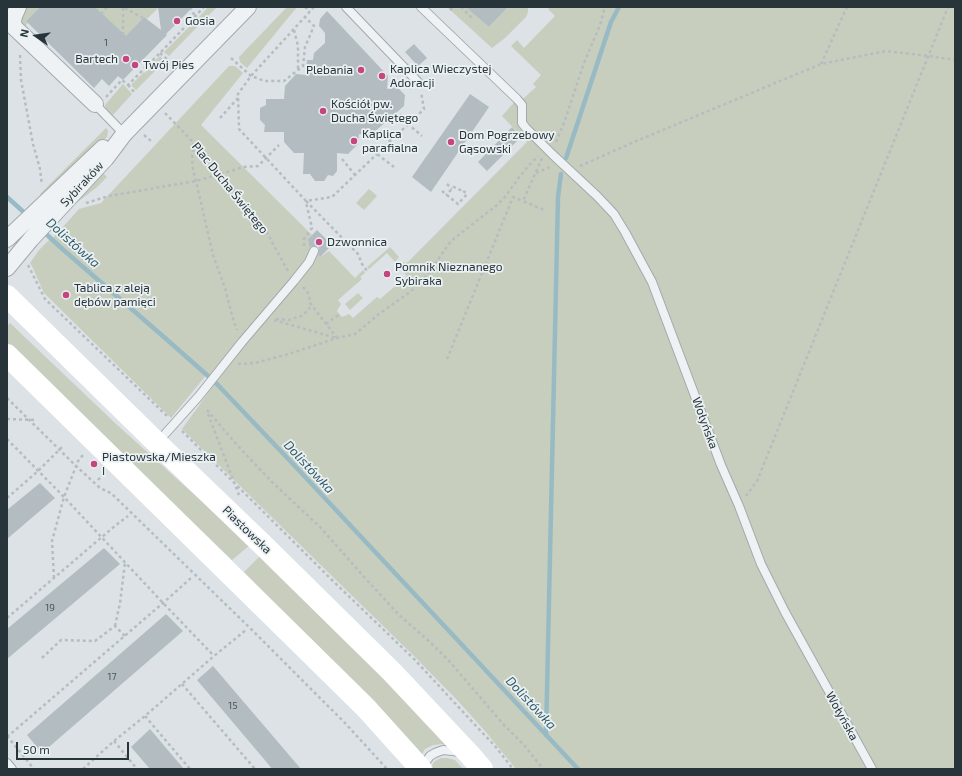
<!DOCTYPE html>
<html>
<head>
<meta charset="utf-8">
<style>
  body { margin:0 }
  #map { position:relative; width:962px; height:776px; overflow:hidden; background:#dce2e5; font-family:"Exo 2",sans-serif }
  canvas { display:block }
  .frame { position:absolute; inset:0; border:8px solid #27343a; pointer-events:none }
  .north { position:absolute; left:16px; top:16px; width:40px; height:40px; -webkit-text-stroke:3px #ebf1f3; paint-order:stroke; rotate:283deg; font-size:11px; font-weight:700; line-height:16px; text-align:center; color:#27343a }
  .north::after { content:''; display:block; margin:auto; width:14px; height:18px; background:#27343a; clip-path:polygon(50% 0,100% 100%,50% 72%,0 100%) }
  .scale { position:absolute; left:16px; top:742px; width:113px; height:18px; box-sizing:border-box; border:2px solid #27343a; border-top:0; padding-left:5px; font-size:12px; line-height:14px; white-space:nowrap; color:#27343a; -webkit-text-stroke:3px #ebf1f3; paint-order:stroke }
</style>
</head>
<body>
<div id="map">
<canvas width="962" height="776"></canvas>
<div class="frame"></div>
<div class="north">N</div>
<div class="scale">50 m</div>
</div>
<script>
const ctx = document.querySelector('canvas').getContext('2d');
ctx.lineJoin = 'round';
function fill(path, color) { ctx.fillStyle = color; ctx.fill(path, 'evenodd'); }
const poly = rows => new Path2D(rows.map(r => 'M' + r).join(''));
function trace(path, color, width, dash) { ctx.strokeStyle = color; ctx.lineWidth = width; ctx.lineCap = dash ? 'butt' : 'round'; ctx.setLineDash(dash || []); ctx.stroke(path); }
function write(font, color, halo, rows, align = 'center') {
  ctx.font = font + ' "Exo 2",sans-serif'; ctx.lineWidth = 3.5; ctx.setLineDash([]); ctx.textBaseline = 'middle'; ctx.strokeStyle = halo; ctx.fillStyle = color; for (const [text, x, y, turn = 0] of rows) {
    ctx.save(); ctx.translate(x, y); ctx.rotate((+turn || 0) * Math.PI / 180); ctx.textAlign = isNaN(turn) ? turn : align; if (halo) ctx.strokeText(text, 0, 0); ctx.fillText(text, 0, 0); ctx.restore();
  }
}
fill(poly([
  [23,7,40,7,26,21,28,23,22,29,19,17],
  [95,7,158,7,158,8,147,19,144,17,131,31,126,44],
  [208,7,217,7,203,21,199,17],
  [287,7,297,7,247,68,240,62,239,57],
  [447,7,467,7,489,27,508,7,528,7,528,12,526,17,505,38,492,48],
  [551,7,955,7,955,769,516,769,485,731,458,701,414,656,335,579,182,429,216,382,207,374,171,418,44,293,32,266,30,263,39,250,50,239,53,238,79,209,101,203,229,66,235,66,243,73,201,125,312,235,308,239,309,246,320,257,329,251,355,278,363,270,365,273,360,277,362,279,338,300,341,304,337,311,342,317,349,314,353,318,377,297,380,299,407,276,399,267,404,262,406,263,408,262,527,142,502,116,517,99,524,98,536,87,533,84,541,75,511,46,517,40,524,48,555,16,548,9],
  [195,21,199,25,169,56,164,52],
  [160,56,165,61,136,90,131,85,144,72,145,73,151,66,150,65],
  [123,84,132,94,113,115,106,109,105,105],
  [106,128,108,131,107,137,42,196,40,194],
  [101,171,107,177,96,188,75,204,72,202],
  [369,189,377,196,364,210,356,203],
  [390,247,399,257,395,262,387,253,369,269,367,267],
  [358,293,363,298,350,310,345,304],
  [10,323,115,423,250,545,232,560,7,344,7,326],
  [261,555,451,747,442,744,433,745,425,749,421,756,373,702,244,572],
  [441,758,447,758,455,760,463,769,433,769,432,765,435,761]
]), '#c7cebd');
trace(poly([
  [566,158,611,22,619,7],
  [7,197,28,216],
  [43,231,59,246,165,338,216,383,293,464,578,769],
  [546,735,558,197,561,174]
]), '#98bac4', 4.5);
fill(poly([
  [40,7,95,7,126,36,144,17,161,30,158,7,193,7,166,34,167,35,123,80,118,76,109,86,102,79,94,88,26,21],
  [466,7,508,7,489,27],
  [327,11,388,76,387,89,397,87,405,95,404,106,372,134,359,134,358,144,348,154,337,153,337,171,333,176,328,175,324,181,315,181,310,174,303,174,304,153,294,153,284,142,284,132,264,132,265,125,260,120,260,108,266,105,266,99,284,99,285,86,296,74,306,75,307,60,313,60,314,53,325,43,325,33,319,26,320,19],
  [414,44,427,58,418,66,405,52],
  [470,94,489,107,431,192,412,177],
  [512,127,521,137,487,171,478,162],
  [317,230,332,245,320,257,318,255,319,251,319,248,317,246,314,246,310,247,309,246,308,239],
  [40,483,55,498,7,539,7,510],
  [104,548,120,564,7,659,7,629],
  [166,614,183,631,42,753,27,735],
  [213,666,301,769,272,769,269,765,197,680],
  [150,729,184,769,150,769,131,747]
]), '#b3bdc1');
const lane = poly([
  [346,7,419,83],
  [421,7,517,99,522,105,522,123,526,128,552,154,597,196,614,214,625,232,652,282,721,465,739,506,761,564,785,612,872,769],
  [95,104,124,134],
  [157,443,199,396,242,342,294,281,309,262,314,251],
  [7,763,12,769],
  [422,767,430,756,435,753,443,750,461,752]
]);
const street = poly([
  [18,7,14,16,13,22,14,27,95,104],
  [7,239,103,148],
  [7,268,31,239,106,158,124,134,248,7]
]);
trace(lane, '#a2aaae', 10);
trace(street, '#a2aaae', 18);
trace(poly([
  [190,7,195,16,202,24],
  [305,7,310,11],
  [314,7,251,76,238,94,239,129,306,201,332,197,424,109,421,92],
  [461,7,471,17,474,14],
  [450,10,454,7],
  [101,14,107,7],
  [294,30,298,46,298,69],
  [123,41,123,7,143,18],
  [160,53,168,60],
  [20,55,21,80,33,144,40,169,42,185],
  [231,58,251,76,265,81,284,81,303,66,305,47,314,26,305,17],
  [821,64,847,7],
  [128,85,135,93],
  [106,97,122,80,128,85,160,53,204,7],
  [165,113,194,143,253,213,266,231,288,271],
  [400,114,408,124,422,136],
  [220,118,238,98],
  [380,131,391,141],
  [144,135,151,141],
  [556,142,565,120,584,63,600,25,605,7],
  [194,143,192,158,193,170,196,181,213,255,225,288,233,319,237,330],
  [362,145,377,154,394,167],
  [542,158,523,201,544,210],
  [342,159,355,175],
  [580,166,634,142,821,64,886,51,929,56,955,60],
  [536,173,550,167],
  [447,184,452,189],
  [442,191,458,204,467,194,461,189,460,190,454,187,446,195],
  [306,201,358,254,362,264,367,271],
  [86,203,109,196,196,181,244,167,258,166,279,145],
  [304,246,304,239,312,228,306,202],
  [28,265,45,299,167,416],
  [303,287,309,294,310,303,337,338],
  [276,319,289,320,301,316,309,310,310,303],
  [274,320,336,338],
  [326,324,340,314],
  [447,359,513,197,523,201],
  [238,364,255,363,292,353,337,338,355,334,379,314,410,292,428,274,451,241,497,205,505,197,520,176,531,163,538,156],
  [7,398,76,466,100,488,111,493,250,628,345,723,387,769],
  [207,410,237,445,273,483,321,528,365,578,399,615,430,642,450,662,504,725,524,745,543,769],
  [208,414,239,495],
  [7,419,37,420],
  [182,431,333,581,414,659,477,727,495,746,513,769],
  [7,439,64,497,163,603,214,656],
  [98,480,103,474],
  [746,496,757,481,948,7],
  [7,498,38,471,63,446],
  [54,578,52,541,64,497,78,461,83,455],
  [7,618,116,525,128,516],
  [115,626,120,603,125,563],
  [42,658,61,640,95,641,115,626,125,636],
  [182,684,255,769],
  [145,716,190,769],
  [7,736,34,769],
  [7,737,163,603,191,578],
  [114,741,137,769],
  [83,769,114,741,145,716,214,656,246,630]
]), '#b6bdc0', 2.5, [3, 3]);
trace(lane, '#eef2f4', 8);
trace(street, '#eef2f4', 16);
trace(poly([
  [7,296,157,443,263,545,392,672,470,755,482,769],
  [7,355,300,643,366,708,421,769]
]), '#fff', 22);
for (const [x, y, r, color] of [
  [177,21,4,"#c5467f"],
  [126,59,4,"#c5467f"],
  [135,65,4,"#c5467f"],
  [361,70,4,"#c5467f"],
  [382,76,4,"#c5467f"],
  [323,111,4,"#c5467f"],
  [354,141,4,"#c5467f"],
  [451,142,4,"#c5467f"],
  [319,242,4,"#c5467f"],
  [387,274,4,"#c5467f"],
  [66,295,4,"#c5467f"],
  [94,464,4,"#c5467f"]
]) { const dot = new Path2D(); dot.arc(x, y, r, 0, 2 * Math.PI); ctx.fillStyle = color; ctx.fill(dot); trace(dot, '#ebf1f3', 1.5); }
write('10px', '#4a565c', null, [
  ["1",106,43],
  ["19",50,608],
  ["17",112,677],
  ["15",233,706]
]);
write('12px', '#27343a', '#ebf1f3', [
  ["Gosia",185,21],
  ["Bartech",118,59,"right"],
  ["Twój Pies",143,65],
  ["Kaplica Wieczystej",390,69],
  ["Adoracji",390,83],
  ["Plebania",353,70,"right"],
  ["Kościół pw.",331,104],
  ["Ducha Świętego",331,118],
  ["Kaplica",362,134],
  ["parafialna",362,148],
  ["Dom Pogrzebowy",459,135],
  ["Gąsowski",459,149],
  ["Dzwonnica",327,242],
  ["Pomnik Nieznanego",395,267],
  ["Sybiraka",395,281],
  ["Tablica z aleją",74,288],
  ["dębów pamięci",74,302],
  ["Piastowska/Mieszka",102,457],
  ["I",102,471]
], 'left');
write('12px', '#27343a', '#ebf1f3', [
  ["Sybiraków",82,184,-47],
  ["Plac Ducha Świętego",230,188,51],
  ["Wołyńska",705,423,70],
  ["Piastowska",247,530,44],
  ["Wołyńska",842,716,61]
]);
write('italic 13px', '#335d6b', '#ebf1f3', [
  ["Dolistówka",73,243,42],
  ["Dolistówka",309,467,47],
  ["Dolistówka",531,703,47]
]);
</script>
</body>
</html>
